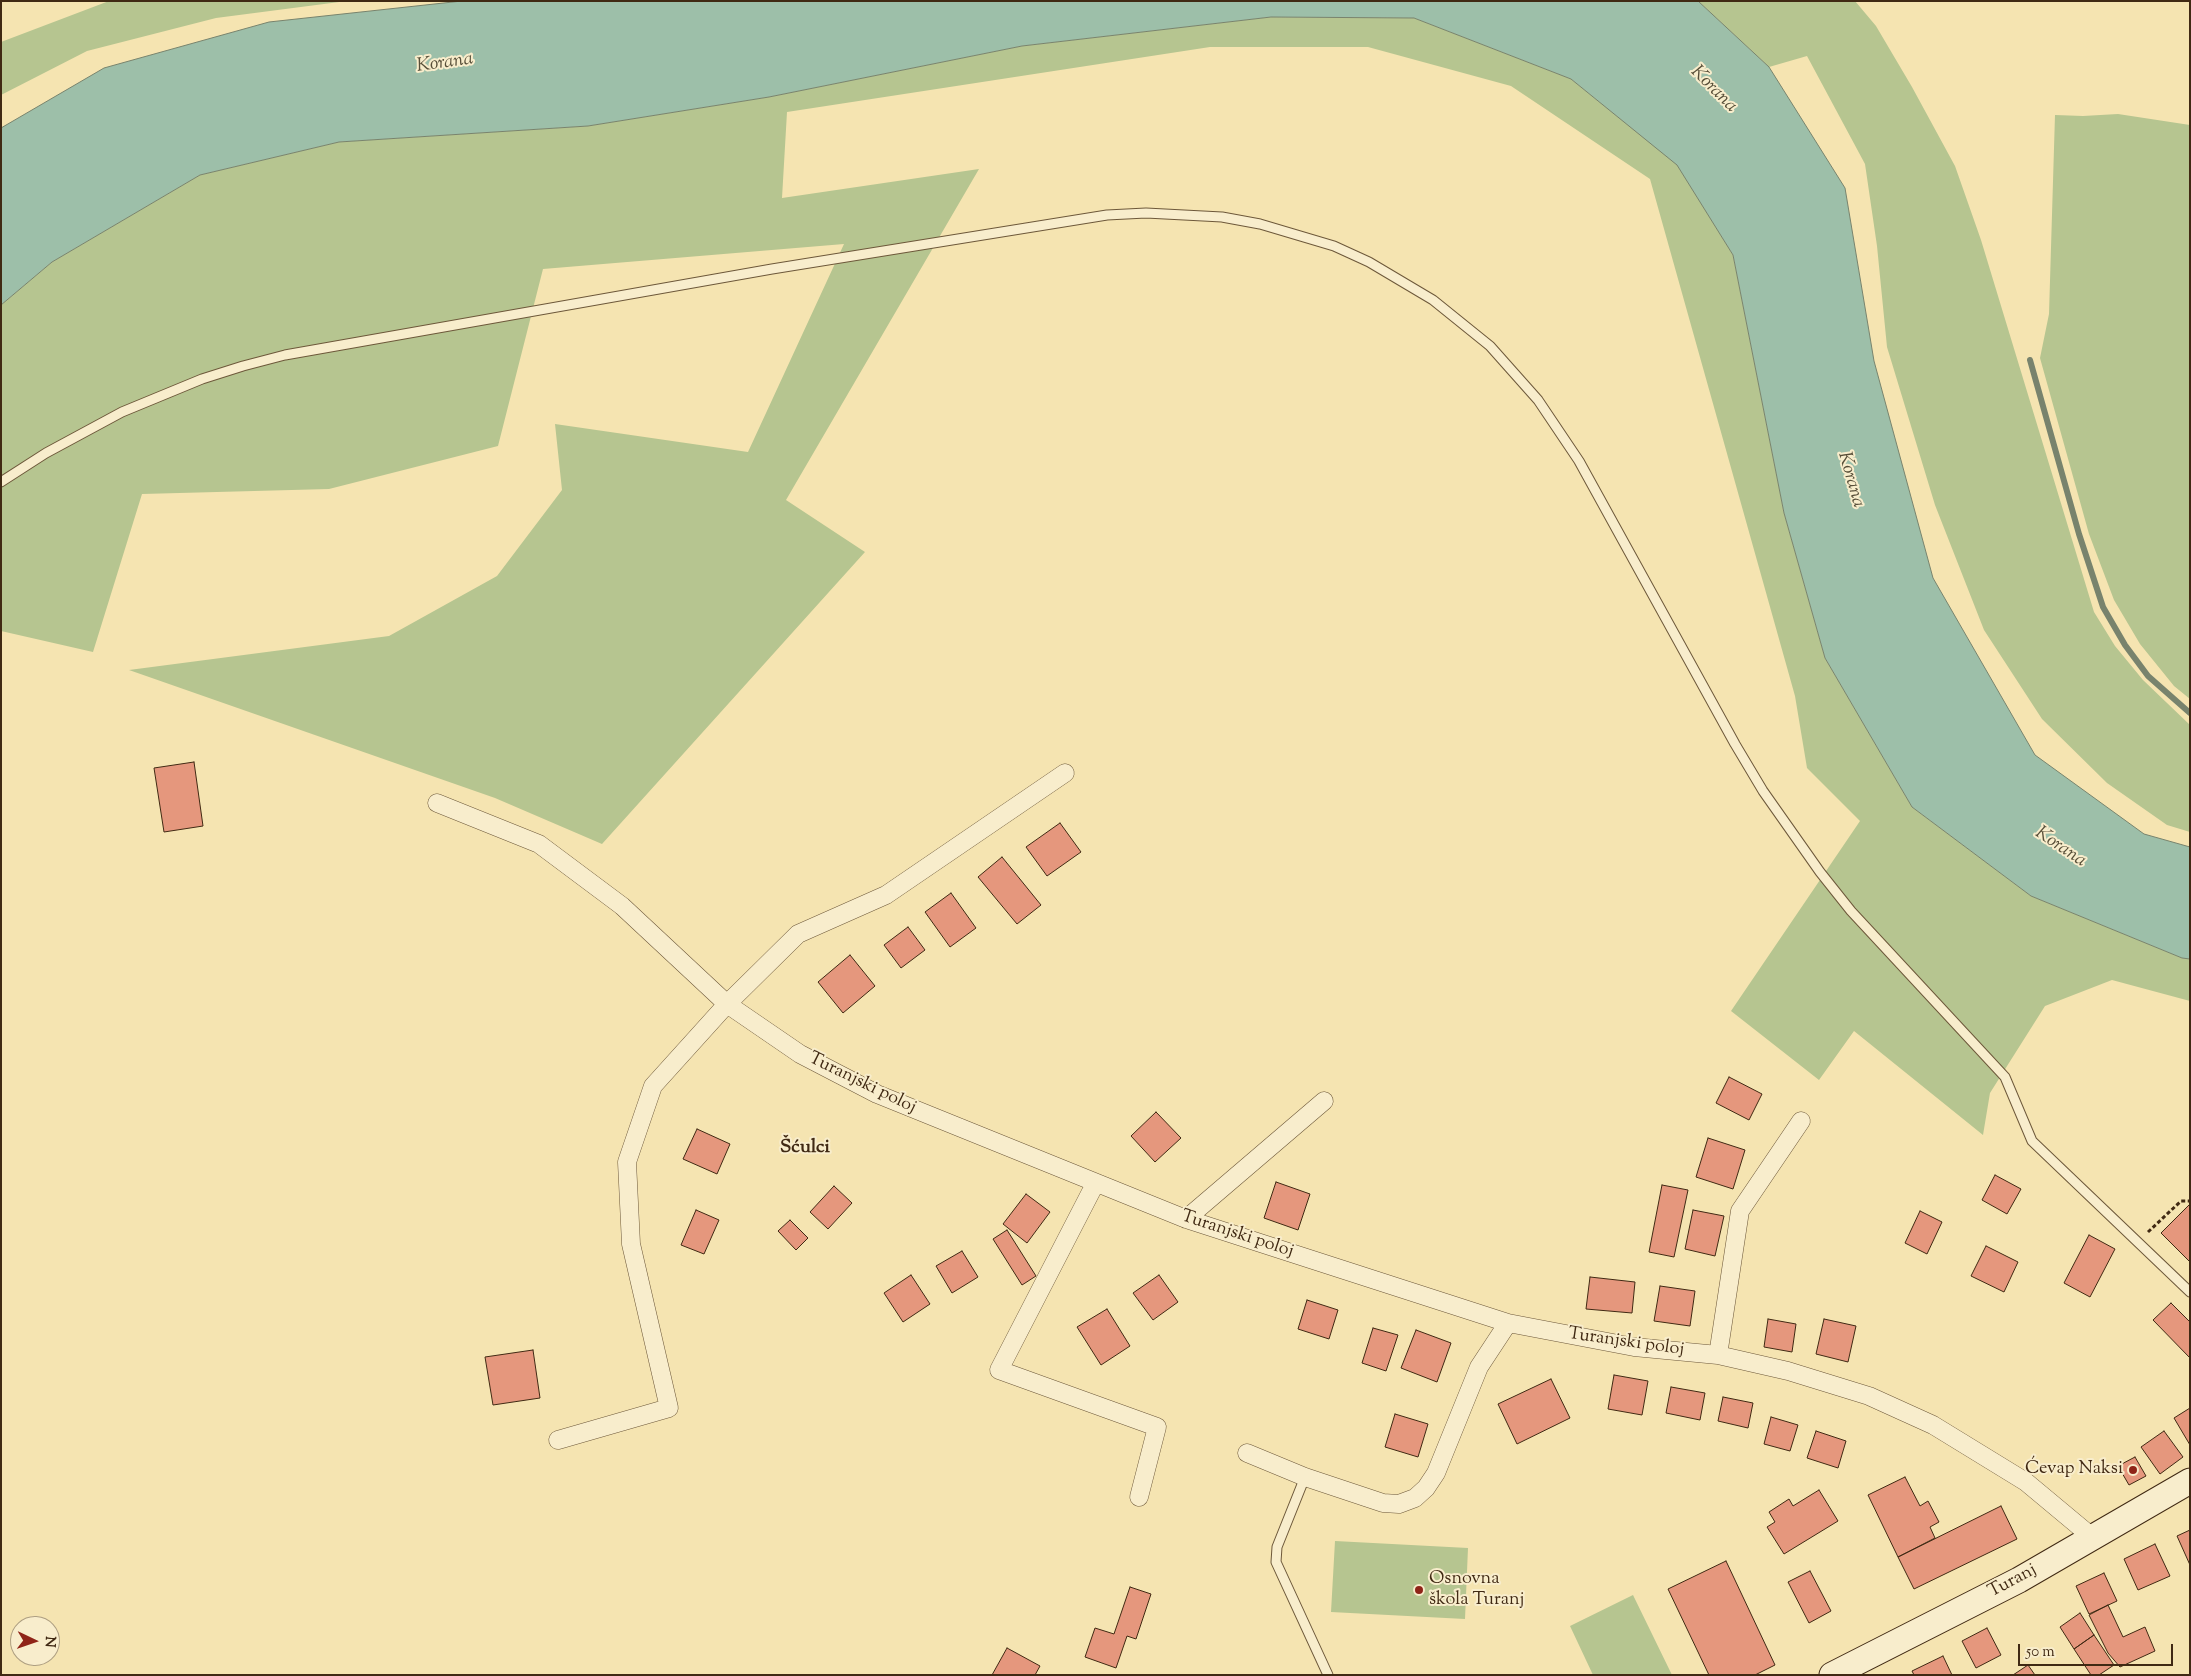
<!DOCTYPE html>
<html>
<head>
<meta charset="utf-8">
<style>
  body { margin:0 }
  #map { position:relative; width:2191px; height:1676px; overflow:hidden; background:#f5e4b1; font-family:"Sorts Mill Goudy",serif }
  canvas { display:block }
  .frame { position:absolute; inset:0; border:2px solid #402913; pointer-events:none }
  .north { position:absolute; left:10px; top:1616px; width:50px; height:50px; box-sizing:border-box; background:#f8edcc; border:1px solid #ae9f82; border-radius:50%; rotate:93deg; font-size:14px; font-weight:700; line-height:20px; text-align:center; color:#402913 }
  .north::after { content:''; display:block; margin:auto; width:18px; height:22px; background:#8f2418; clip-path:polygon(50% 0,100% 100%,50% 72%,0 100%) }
  .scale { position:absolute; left:2018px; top:1644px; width:155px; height:22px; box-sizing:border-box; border:2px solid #402913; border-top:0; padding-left:6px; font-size:15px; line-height:18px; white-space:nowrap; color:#402913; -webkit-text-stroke:4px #f8edcc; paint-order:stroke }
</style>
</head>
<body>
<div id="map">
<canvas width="2191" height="1676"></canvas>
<div class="frame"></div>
<div class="north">N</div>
<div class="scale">50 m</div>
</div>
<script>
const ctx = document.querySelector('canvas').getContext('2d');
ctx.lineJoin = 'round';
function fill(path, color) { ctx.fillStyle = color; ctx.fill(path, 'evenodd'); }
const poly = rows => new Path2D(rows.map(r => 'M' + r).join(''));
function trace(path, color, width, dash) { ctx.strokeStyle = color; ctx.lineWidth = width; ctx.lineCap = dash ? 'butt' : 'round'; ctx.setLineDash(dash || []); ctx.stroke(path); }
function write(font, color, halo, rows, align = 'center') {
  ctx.font = font + ' "Sorts Mill Goudy",serif'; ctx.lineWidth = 4; ctx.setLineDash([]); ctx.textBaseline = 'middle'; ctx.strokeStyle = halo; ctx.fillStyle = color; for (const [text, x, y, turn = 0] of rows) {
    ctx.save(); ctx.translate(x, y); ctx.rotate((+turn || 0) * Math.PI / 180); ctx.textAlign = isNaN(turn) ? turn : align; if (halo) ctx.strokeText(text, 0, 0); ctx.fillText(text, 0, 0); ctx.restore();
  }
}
fill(poly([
  [109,1,347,1,216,18,87,51,1,95,1,42],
  [1698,1,1855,1,1876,26,1912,87,1955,166,1981,240,2094,612,2115,646,2143,680,2190,725,2190,832,2167,825,2107,783,2042,719,1984,630,1935,505,1887,347,1877,246,1865,164,1807,56,1769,67],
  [1271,17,1414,18,1571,79,1677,164,1733,255,1784,513,1825,658,1912,807,2031,896,2182,958,2190,959,2190,1001,2112,980,2045,1006,1990,1093,1983,1135,1854,1031,1819,1080,1731,1011,1860,821,1807,768,1795,696,1650,179,1511,86,1368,47,1210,47,787,112,782,198,979,169,786,500,865,552,602,844,495,798,129,670,389,636,497,576,562,490,555,424,748,452,844,244,543,269,498,446,329,489,142,494,93,652,1,631,1,305,52,262,200,175,339,142,588,126,769,97,1022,46],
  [2118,114,2190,125,2190,699,2174,686,2140,644,2114,600,2089,534,2040,358,2049,314,2055,115,2083,116],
  [1335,1541,1468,1548,1465,1619,1331,1612],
  [1633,1595,1672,1675,1593,1675,1570,1626]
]), '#b6c590');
const water = poly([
  [462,1,1698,1,1769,67,1845,188,1874,361,1933,578,2035,755,2144,834,2190,847,2190,959,2182,958,2031,896,1912,807,1825,658,1784,513,1733,255,1677,165,1571,79,1414,18,1271,17,1022,46,769,97,588,126,339,142,200,175,52,262,1,305,1,128,104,68,269,22,462,1]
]);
fill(water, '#9dbfa9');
trace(water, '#78836d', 1);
trace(poly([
  [2030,360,2079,534,2103,607,2125,645,2148,676,2190,713]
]), '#78836d', 6);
const building = poly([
  [194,762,203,826,164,832,154,768,194,762],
  [1060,823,1081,852,1047,876,1026,847,1060,823],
  [1002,857,1041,905,1017,924,978,877,1002,857],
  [951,893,976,928,950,947,925,912,951,893],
  [908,927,925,950,901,968,884,945,908,927],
  [850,955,875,986,843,1013,818,982,850,955],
  [1729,1077,1762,1094,1749,1120,1716,1103,1729,1077],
  [1156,1112,1181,1138,1155,1162,1131,1136,1156,1112],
  [697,1129,730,1144,717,1174,683,1159,697,1129],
  [1708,1138,1745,1150,1733,1189,1696,1177,1708,1138],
  [1995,1175,2021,1189,2007,1214,1982,1200,1995,1175],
  [1276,1182,1310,1194,1298,1230,1264,1218,1276,1182],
  [1662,1185,1688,1190,1674,1257,1649,1252,1662,1185],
  [834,1186,852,1203,828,1229,810,1212,834,1186],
  [1026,1194,1050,1212,1027,1243,1003,1224,1026,1194],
  [2190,1204,2190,1262,2161,1233,2190,1204],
  [696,1210,719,1220,704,1254,681,1245,696,1210],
  [1693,1210,1724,1216,1715,1256,1685,1249,1693,1210],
  [1920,1211,1942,1222,1927,1254,1905,1243,1920,1211],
  [790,1220,808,1238,796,1250,778,1231,790,1220],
  [1007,1230,1036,1276,1022,1285,993,1239,1007,1230],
  [2089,1235,2115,1249,2090,1297,2064,1283,2089,1235],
  [1986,1246,2018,1262,2004,1292,1971,1276,1986,1246],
  [962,1251,978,1277,952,1293,936,1266,962,1251],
  [911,1275,930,1304,903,1322,884,1293,911,1275],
  [1159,1275,1178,1302,1153,1320,1133,1293,1159,1275],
  [1590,1277,1635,1282,1632,1313,1586,1309,1590,1277],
  [1660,1286,1695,1291,1690,1326,1654,1321,1660,1286],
  [1307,1300,1338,1310,1329,1339,1298,1329,1307,1300],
  [2171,1303,2190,1322,2190,1358,2153,1320,2171,1303],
  [1107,1309,1130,1346,1101,1365,1077,1327,1107,1309],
  [1768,1319,1796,1324,1792,1352,1764,1347,1768,1319],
  [1824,1319,1856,1326,1848,1362,1816,1354,1824,1319],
  [1373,1328,1398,1335,1386,1371,1362,1363,1373,1328],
  [1416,1330,1451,1343,1437,1382,1401,1368,1416,1330],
  [533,1350,540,1398,493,1405,485,1357,533,1350],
  [1614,1375,1648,1381,1642,1415,1608,1409,1614,1375],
  [1551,1379,1570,1418,1517,1444,1498,1404,1551,1379],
  [1671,1387,1705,1393,1700,1420,1666,1413,1671,1387],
  [1723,1397,1753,1403,1748,1428,1718,1421,1723,1397],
  [2190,1408,2190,1445,2174,1418,2190,1408],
  [1395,1414,1428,1424,1418,1457,1385,1447,1395,1414],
  [1771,1417,1798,1425,1790,1451,1764,1444,1771,1417],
  [1816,1431,1846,1441,1838,1468,1807,1458,1816,1431],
  [2164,1431,2183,1457,2160,1474,2141,1447,2164,1431],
  [2135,1457,2146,1476,2129,1485,2118,1466,2135,1457],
  [1905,1477,1920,1506,1928,1501,1939,1522,1930,1527,1935,1538,1898,1557,1868,1495,1905,1477],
  [1819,1490,1838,1521,1784,1554,1767,1527,1775,1522,1769,1512,1789,1499,1793,1506,1819,1490],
  [2001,1506,2017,1539,1914,1589,1898,1557,2001,1506],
  [2190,1530,2190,1565,2177,1536,2190,1530],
  [2155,1544,2170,1576,2138,1590,2124,1559,2155,1544],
  [1726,1561,1775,1665,1755,1675,1709,1675,1668,1589,1726,1561],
  [1810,1571,1831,1611,1809,1623,1788,1582,1810,1571],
  [2104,1573,2117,1601,2089,1614,2076,1586,2104,1573],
  [1130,1587,1151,1594,1136,1639,1127,1636,1116,1668,1085,1657,1095,1628,1114,1634,1130,1587],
  [2108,1605,2123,1637,2145,1627,2155,1651,2120,1667,2108,1653,2089,1615,2108,1605],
  [2080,1613,2094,1635,2074,1649,2060,1627,2080,1613],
  [1987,1628,2001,1655,1976,1668,1962,1641,1987,1628],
  [2094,1635,2114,1665,2099,1675,2091,1675,2074,1649,2094,1635],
  [1007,1648,1040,1666,1035,1675,992,1675,1007,1648],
  [1943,1656,1952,1675,1914,1675,1912,1671,1943,1656],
  [2028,1665,2035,1675,2013,1675,2028,1665]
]);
fill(building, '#e5977d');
trace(building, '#402913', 1);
const service = poly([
  [1,482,46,453,122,412,202,379,243,366,285,355,772,269,1107,215,1146,213,1222,217,1260,224,1334,246,1369,262,1433,300,1490,346,1538,400,1579,461,1735,744,1763,791,1820,872,1851,911,2005,1077,2032,1141,2190,1292],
  [1305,1477,1277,1547,1276,1562,1328,1675]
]);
const minor = poly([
  [437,803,539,844,622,906,727,1004,800,1054,877,1094,1186,1219,1508,1323,1634,1347,1718,1355,1788,1371,1869,1396,1933,1425,2026,1482,2092,1537],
  [1095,1184,999,1370,1157,1427,1139,1497],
  [1186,1219,1324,1101],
  [1718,1355,1740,1211,1801,1121],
  [558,1440,669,1408,631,1244,627,1162,653,1086,727,1004,798,934,886,895,1065,773],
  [1247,1453,1305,1477,1383,1503,1399,1504,1415,1498,1426,1488,1436,1473,1479,1367,1508,1323]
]);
const secondary = poly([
  [1832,1675,2019,1580,2190,1481]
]);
trace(service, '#6d583a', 11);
trace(minor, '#6d583a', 19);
trace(secondary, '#402913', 27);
trace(poly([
  [2148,1232,2181,1201,2190,1201]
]), '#402913', 3, [4, 2.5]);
trace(service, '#f8edcc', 9);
trace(minor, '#f8edcc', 18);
trace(secondary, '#f8edcc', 25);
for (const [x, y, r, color] of [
  [2133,1470,5,"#8f2418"],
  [1419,1590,5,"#8f2418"]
]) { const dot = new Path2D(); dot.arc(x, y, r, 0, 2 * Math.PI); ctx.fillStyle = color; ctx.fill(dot); trace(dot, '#f8edcc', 2); }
write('18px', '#402913', '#f8edcc', [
  ["Turanjski poloj",862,1084,26],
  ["Turanjski poloj",1237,1235,18],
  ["Turanjski poloj",1626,1343,8],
  ["Turanj",2013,1582,-28]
]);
write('18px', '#402913', '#f8edcc', [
  ["Ćevap Naksi",2123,1470],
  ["Osnovna",1429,1580,"left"],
  ["škola Turanj",1429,1601,"left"]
], 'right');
write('italic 19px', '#574e38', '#f8edcc', [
  ["Korana",445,64,-8],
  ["Korana",1713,90,45],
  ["Korana",1850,480,74],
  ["Korana",2060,848,34]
]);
write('bold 19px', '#402913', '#f8edcc', [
  ["Šćulci",805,1149]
]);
</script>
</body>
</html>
